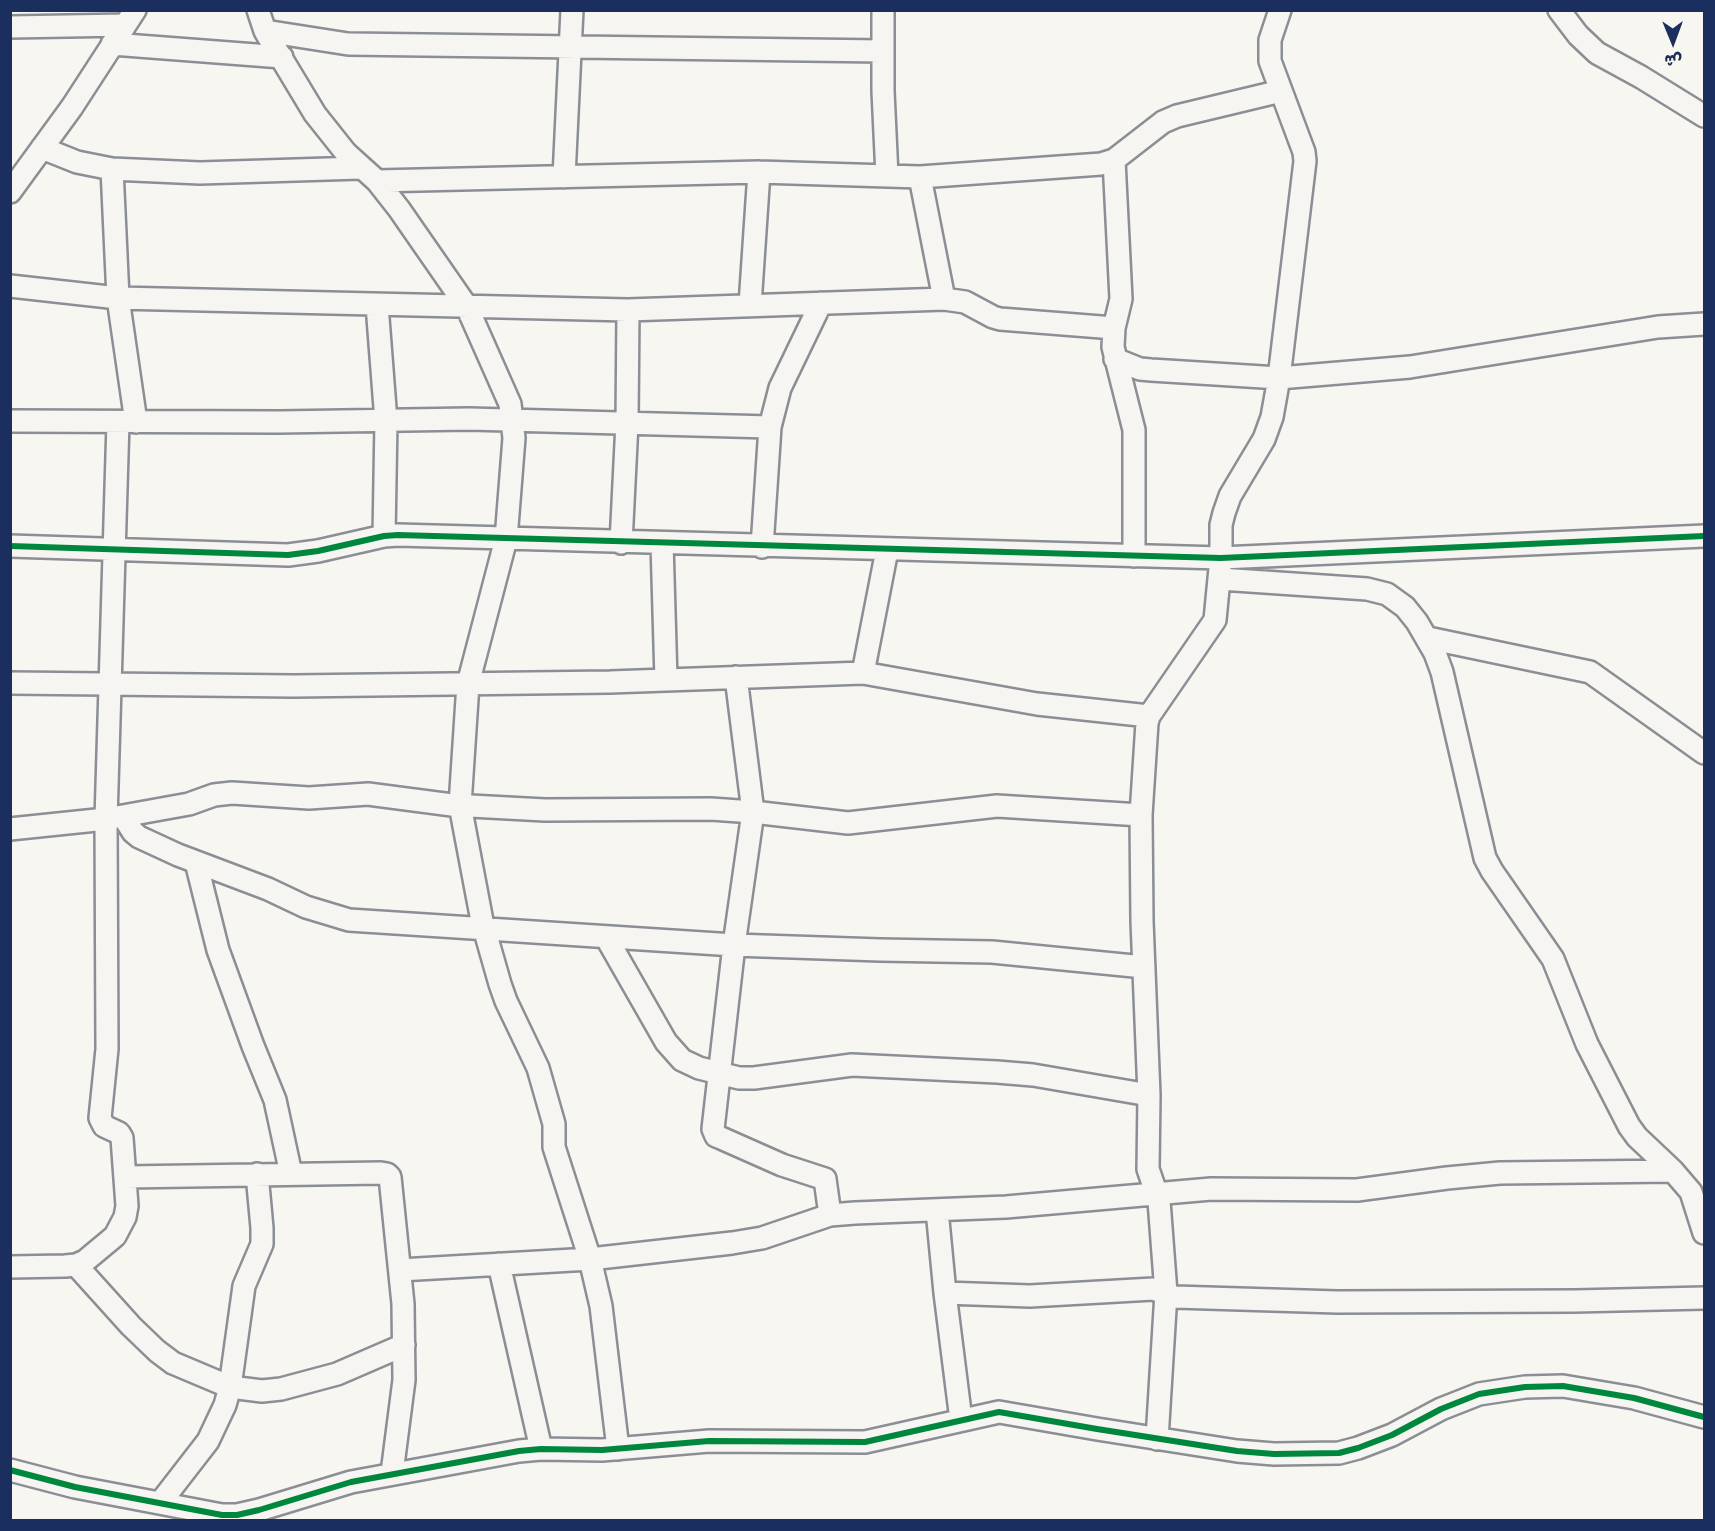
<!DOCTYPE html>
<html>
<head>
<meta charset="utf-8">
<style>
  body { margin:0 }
  #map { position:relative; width:1715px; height:1531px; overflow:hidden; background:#f8f6f0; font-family:"Architects Daughter","Playpen Sans Arabic",sans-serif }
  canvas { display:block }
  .frame { position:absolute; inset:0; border:12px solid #1b2f5e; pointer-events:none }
  .north { position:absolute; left:1643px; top:12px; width:60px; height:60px; -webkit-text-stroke:4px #fbf7ec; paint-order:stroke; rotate:179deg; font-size:16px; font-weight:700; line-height:24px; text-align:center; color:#1b2f5e }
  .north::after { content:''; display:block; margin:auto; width:21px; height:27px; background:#1b2f5e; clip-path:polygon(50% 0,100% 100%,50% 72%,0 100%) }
</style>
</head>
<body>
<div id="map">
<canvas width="1715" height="1531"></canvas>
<div class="frame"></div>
<div class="north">ش</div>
</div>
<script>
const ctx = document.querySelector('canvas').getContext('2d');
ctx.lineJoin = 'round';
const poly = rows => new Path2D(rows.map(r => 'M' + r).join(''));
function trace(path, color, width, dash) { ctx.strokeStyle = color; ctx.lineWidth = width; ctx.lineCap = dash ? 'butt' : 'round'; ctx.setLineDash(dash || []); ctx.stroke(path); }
const street = poly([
  [258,10,265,31,315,114,346,153,377,181,399,209,467,307,510,404,514,438,506,539,468,684,460,805,482,921,500,984,506,1001,538,1068,554,1124,554,1147,590,1259,601,1306,618,1449],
  [883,10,883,91,887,176],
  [1559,10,1578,35,1597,53,1641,77,1704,116],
  [10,27,125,25],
  [265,31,348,44,882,51],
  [112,44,282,57],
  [42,148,77,162,112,169,200,173,360,168],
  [1114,160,1121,299,1114,328,1113,347,1134,430,1134,556],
  [112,169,118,298,136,422],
  [564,177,572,10],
  [920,177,944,299],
  [377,181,759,172,920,177,1101,164,1114,160,1163,122,1177,116,1281,91],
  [10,192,72,107,135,10],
  [10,286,118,298,628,310,944,299,965,302,993,317,1000,319,1114,328],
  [377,305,386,421,384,536],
  [750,305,759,172],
  [1115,359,1140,369,1151,370,1279,378,1410,367,1658,327,1704,324],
  [10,421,279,422,469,419,770,427],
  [621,543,627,423,628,310],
  [662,543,666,680],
  [10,546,288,555,318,551,384,536,398,535,1221,558,1704,536],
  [762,547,770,427,780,388,821,303],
  [1220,579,1367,589,1387,594,1405,607,1417,622,1435,653,1442,672,1485,858,1492,871,1553,959,1587,1044,1629,1126,1637,1137,1673,1171,1691,1192,1704,1233],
  [1428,638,1590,672,1704,753],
  [863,673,887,550],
  [736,677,753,812,734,945,713,1129,716,1136,721,1138,782,1165,825,1179,830,1215],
  [10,683,294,686,610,682,863,673,1037,704,1149,716],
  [123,816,133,832,139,837,178,855,268,889,306,907,349,920,734,945,880,950,992,952,1144,967],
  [10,829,106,819,189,804,214,795,232,793,309,798,368,794,452,805,545,810,711,809,753,812,848,823,997,806,1141,815],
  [196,862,218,950,253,1046,275,1100,291,1174],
  [606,937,666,1042,682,1060,699,1068,739,1078,754,1078,852,1065,997,1072,1033,1075,1149,1095],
  [126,1177,381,1173,387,1174,390,1177,403,1304,404,1380,392,1473],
  [937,1210,945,1293,961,1420],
  [499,1264,541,1449],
  [76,1265,131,1326,157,1351,173,1363,230,1387,262,1391,281,1389,337,1374,404,1345],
  [10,1267,65,1266,76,1265,85,1261,115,1236,125,1217,127,1206,122,1138,119,1133,104,1126,100,1118,107,1049,106,819,118,422],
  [400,1270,590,1259,732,1243,762,1238,830,1215,855,1213,1006,1207,1211,1189,1357,1190,1447,1178,1500,1173,1673,1171],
  [945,1293,1030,1296,1153,1289,1175,1297,1337,1302,1575,1301,1704,1298],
  [1157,1439,1166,1293,1159,1201,1148,1169,1149,1095,1142,921,1141,815,1147,723,1149,716,1215,620,1221,558,1221,525,1224,513,1230,496,1264,439,1272,417,1279,378,1305,161,1304,152,1270,61,1270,40,1280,10],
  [10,1470,75,1487,222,1515,237,1515,259,1510,351,1482,519,1451,541,1449,602,1450,709,1441,865,1442,999,1412,1097,1429,1237,1451,1274,1454,1339,1453,1358,1448,1392,1435,1441,1409,1479,1394,1525,1387,1563,1386,1634,1398,1704,1417],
  [160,1503,208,1441,225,1405,230,1387,244,1286,262,1244,262,1228,257,1174]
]);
trace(street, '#8b8e94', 26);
trace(street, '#f6f5f1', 21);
trace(poly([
  [10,546,288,555,318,551,384,536,398,535,1221,558,1704,536],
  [10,1470,75,1487,222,1515,237,1515,259,1510,351,1482,519,1451,541,1449,602,1450,709,1441,865,1442,999,1412,1097,1429,1237,1451,1274,1454,1339,1453,1358,1448,1392,1435,1441,1409,1479,1394,1525,1387,1563,1386,1634,1398,1704,1417]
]), '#00873e', 6);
</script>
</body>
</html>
